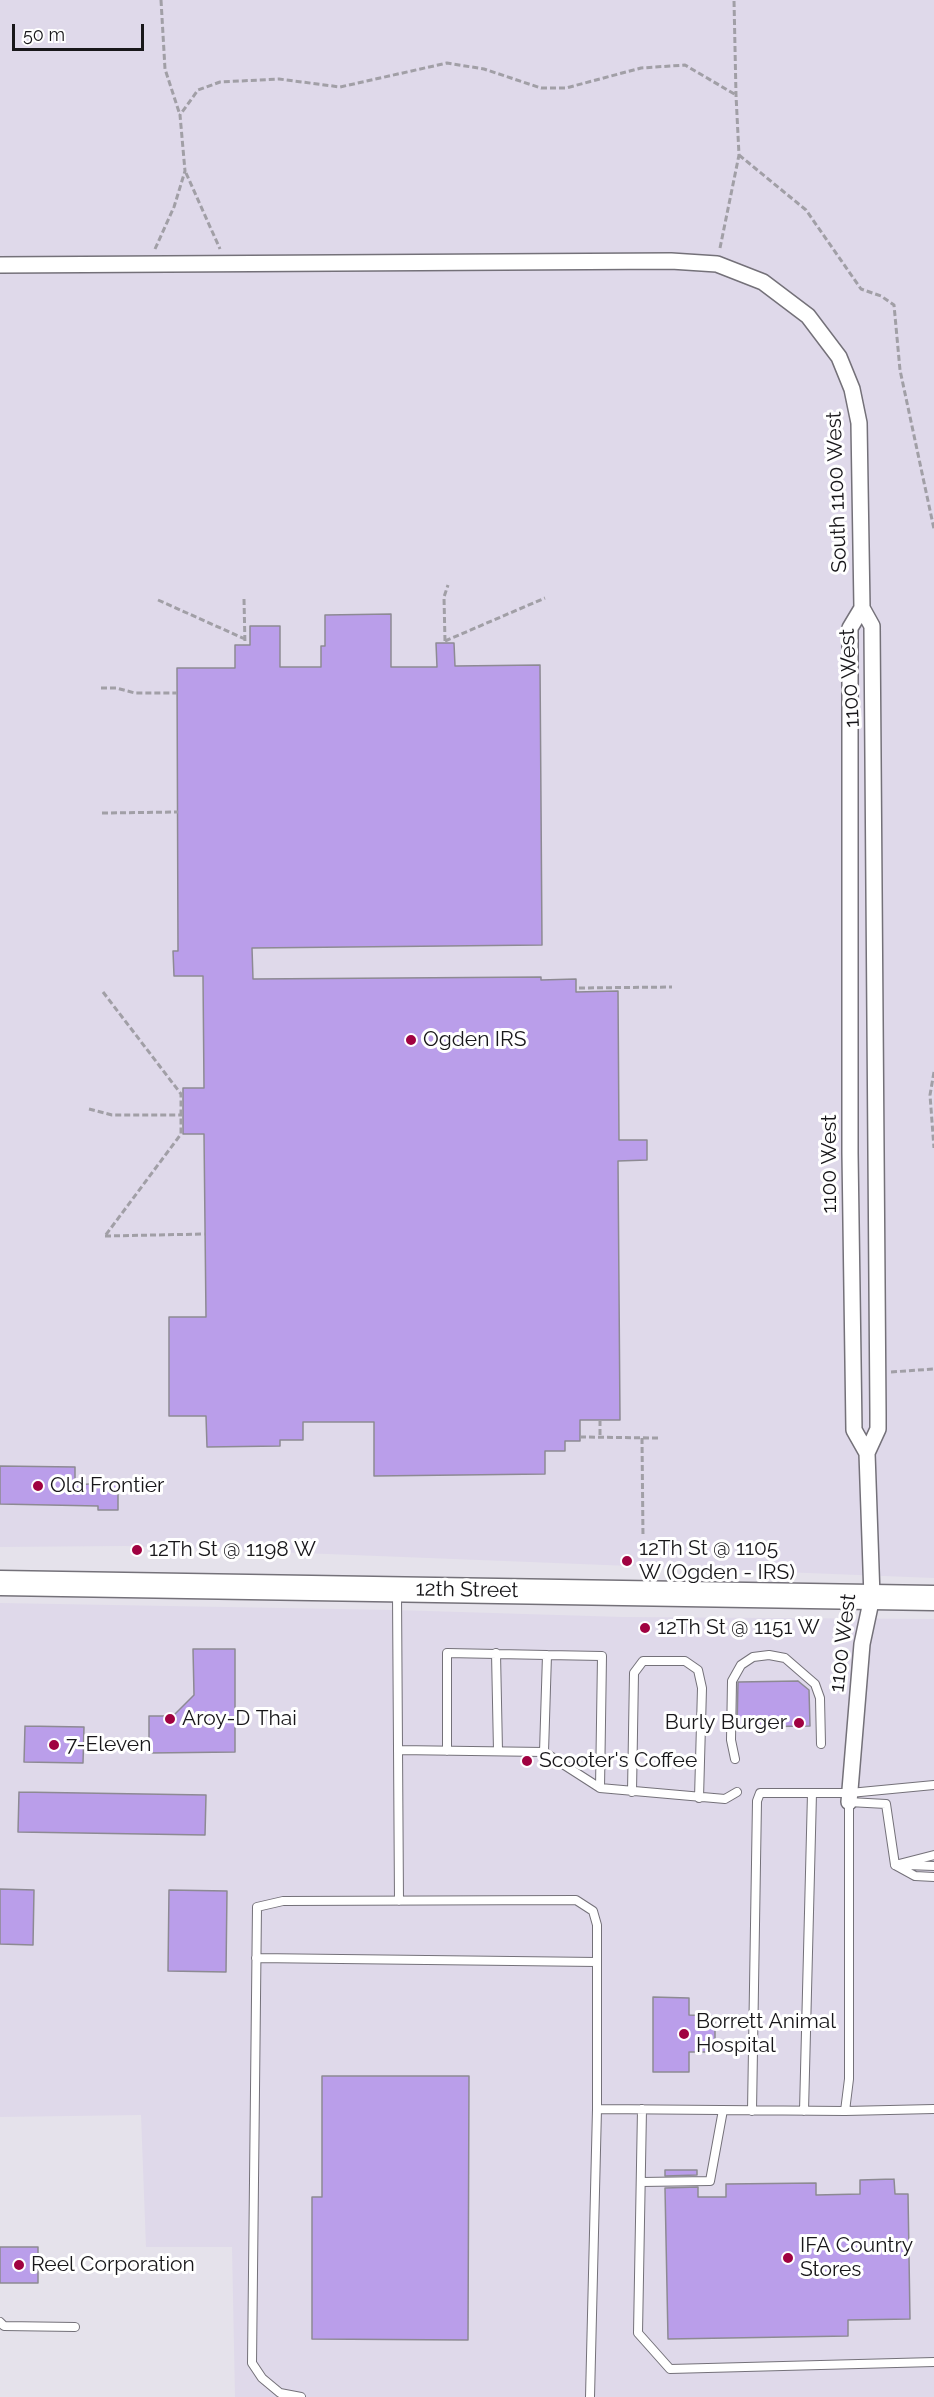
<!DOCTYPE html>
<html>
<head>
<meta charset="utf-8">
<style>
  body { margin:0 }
  #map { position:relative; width:934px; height:2397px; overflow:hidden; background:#e5e2eb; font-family:Raleway,sans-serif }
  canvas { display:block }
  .scale { position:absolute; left:12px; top:24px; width:132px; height:27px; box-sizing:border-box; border:3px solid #18171a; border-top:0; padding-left:8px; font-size:18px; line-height:21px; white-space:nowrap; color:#18171a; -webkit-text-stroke:4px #fff; paint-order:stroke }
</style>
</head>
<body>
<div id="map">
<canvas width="934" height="2397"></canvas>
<div class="scale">50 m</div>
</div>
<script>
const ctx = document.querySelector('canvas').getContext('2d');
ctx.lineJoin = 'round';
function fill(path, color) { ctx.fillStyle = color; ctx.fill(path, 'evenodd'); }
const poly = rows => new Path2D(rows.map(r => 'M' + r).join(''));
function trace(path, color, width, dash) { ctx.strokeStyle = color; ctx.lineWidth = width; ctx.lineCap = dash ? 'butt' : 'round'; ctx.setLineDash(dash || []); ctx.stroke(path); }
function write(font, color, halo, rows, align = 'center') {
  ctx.font = font + ' Raleway,sans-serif'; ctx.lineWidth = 6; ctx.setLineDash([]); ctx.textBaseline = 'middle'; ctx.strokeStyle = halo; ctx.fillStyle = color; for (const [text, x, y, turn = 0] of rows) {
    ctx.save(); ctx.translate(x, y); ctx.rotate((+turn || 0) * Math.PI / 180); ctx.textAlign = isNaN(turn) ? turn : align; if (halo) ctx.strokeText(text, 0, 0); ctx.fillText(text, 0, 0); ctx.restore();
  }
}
fill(poly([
  [0,0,934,0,934,1578,125,1546,0,1547],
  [0,1603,395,1610,623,1617,934,1619,934,2397,235,2397,232,2247,146,2247,141,2115,0,2117]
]), '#dfd9ea');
const building = poly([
  [391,614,391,667,437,667,436,643,454,643,455,666,540,665,542,945,252,948,253,979,541,977,541,980,576,979,576,992,618,991,619,1140,647,1140,647,1160,618,1161,620,1420,580,1420,580,1441,565,1441,565,1451,545,1451,545,1474,374,1476,374,1422,303,1422,303,1440,280,1440,280,1446,207,1447,206,1416,169,1416,169,1317,206,1317,204,1134,183,1134,183,1088,204,1088,203,976,174,976,173,951,178,951,177,668,235,668,235,645,250,645,250,626,280,626,280,667,321,667,321,646,325,646,325,615,391,614],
  [0,1466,75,1467,75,1485,118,1482,118,1510,98,1510,98,1506,0,1504,0,1466],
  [193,1649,235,1649,235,1752,149,1753,149,1716,173,1716,194,1695,193,1649],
  [798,1681,809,1690,810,1726,737,1727,738,1682,798,1681],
  [25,1726,84,1727,83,1763,24,1762,25,1726],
  [19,1792,206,1795,205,1835,18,1832,19,1792],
  [0,1889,34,1890,33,1945,0,1944,0,1889],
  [169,1890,227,1891,226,1972,168,1971,169,1890],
  [653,1997,689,1998,689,2015,715,2016,715,2052,689,2052,689,2072,653,2072,653,1997],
  [322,2076,469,2076,468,2340,312,2339,312,2197,322,2197,322,2076],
  [665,2170,697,2170,697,2175,665,2176,665,2170],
  [894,2179,895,2194,908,2194,910,2319,848,2320,848,2336,668,2339,665,2188,698,2187,698,2197,726,2197,726,2184,816,2183,816,2195,860,2194,860,2180,894,2179],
  [0,2247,38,2247,38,2283,0,2283,0,2247]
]);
fill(building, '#ba9eea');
trace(building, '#8d8a93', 1.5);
const service = poly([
  [397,1594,399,1901],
  [496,1653,498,1751],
  [398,1750,544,1752,547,1655,602,1656,600,1788,544,1752],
  [447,1751,447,1653,547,1655],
  [735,1759,731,1740,732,1681,741,1665,753,1657,769,1655,785,1658,815,1684,820,1698,821,1744],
  [600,1788,725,1799,737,1792],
  [632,1792,634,1673,643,1661,685,1661,698,1670,702,1688,699,1798],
  [895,1865,915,1876,934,1877],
  [895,1865,934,1855],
  [906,1865,934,1866],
  [256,1958,597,1962],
  [597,2109,845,2111,849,2079,849,1802,886,1804,895,1865],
  [642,2109,638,2333,670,2369,934,2362],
  [752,2111,757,1801,760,1793,850,1793,934,1785],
  [804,2111,812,1793],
  [845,2111,934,2109],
  [641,2182,710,2181,723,2110],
  [0,2322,4,2326,75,2327],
  [301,2397,280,2393,262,2378,252,2363,257,1907,283,1901,576,1900,593,1911,597,1925,597,2109,590,2397]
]);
const minor = poly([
  [0,265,671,261,717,264,763,282,808,316,839,357,852,389,859,423,862,608],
  [862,608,850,628,850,1153,854,1430,867,1453],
  [849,1802,862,1644,872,1597,867,1453,878,1429,878,1414,872,626,862,608]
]);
const primary = poly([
  [0,1583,934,1598]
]);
trace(service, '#747179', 10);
trace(minor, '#747179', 18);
trace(primary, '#747179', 27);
trace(poly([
  [161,0,165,69,180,115],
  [739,155,806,210,861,289,881,296,894,305,900,370,934,529],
  [186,173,220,249],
  [720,248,739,155,736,95,734,0],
  [155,249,174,207,185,171,180,115,198,90,220,82,279,79,340,87,447,63,484,69,541,88,566,88,641,68,685,65,736,95],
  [244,599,245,645],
  [158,600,245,639],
  [445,641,545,598],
  [445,641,444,597,448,585],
  [101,688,116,688,135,693,177,693],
  [102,813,178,812],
  [579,988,672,987],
  [103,992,181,1094,181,1134,105,1236],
  [934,1072,930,1095,934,1148],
  [89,1109,112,1115,183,1115],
  [105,1236,205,1234],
  [891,1372,934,1369],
  [600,1420,600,1437],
  [580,1437,658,1438],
  [642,1438,643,1537]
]), '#a19fa6', 3, [6, 3]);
trace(service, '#fff', 8);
trace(minor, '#fff', 15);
trace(primary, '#fff', 24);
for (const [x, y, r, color] of [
  [411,1040,6,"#a00241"],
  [38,1486,6,"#a00241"],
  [137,1550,6,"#a00241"],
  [627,1561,6,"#a00241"],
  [645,1628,6,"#a00241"],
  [170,1719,6,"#a00241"],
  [799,1723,6,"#a00241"],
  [54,1745,6,"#a00241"],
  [527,1761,6,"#a00241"],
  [684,2034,6,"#a00241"],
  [788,2258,6,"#a00241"],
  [19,2265,6,"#a00241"]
]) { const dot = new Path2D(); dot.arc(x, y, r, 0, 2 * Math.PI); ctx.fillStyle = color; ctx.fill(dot); trace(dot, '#fff', 2); }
write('21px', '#18171a', '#fff', [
  ["South 1100 West",837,492,-92],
  ["1100 West",850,678,-93],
  ["1100 West",830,1164,-90],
  ["12th Street",467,1590,1],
  ["1100 West",843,1643,-83]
]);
write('21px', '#18171a', '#fff', [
  ["Ogden IRS",423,1040],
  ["Old Frontier",50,1486],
  ["12Th St @ 1105",639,1549],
  ["W (Ogden - IRS)",639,1573],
  ["12Th St @ 1198 W",149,1550],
  ["12Th St @ 1151 W",657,1628],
  ["Aroy-D Thai",182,1719],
  ["Burly Burger",787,1723,"right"],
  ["7-Eleven",66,1745],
  ["Scooter's Coffee",539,1761],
  ["Borrett Animal",696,2022],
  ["Hospital",696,2046],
  ["IFA Country",800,2246],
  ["Stores",800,2270],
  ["Reel Corporation",31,2265]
], 'left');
</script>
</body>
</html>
